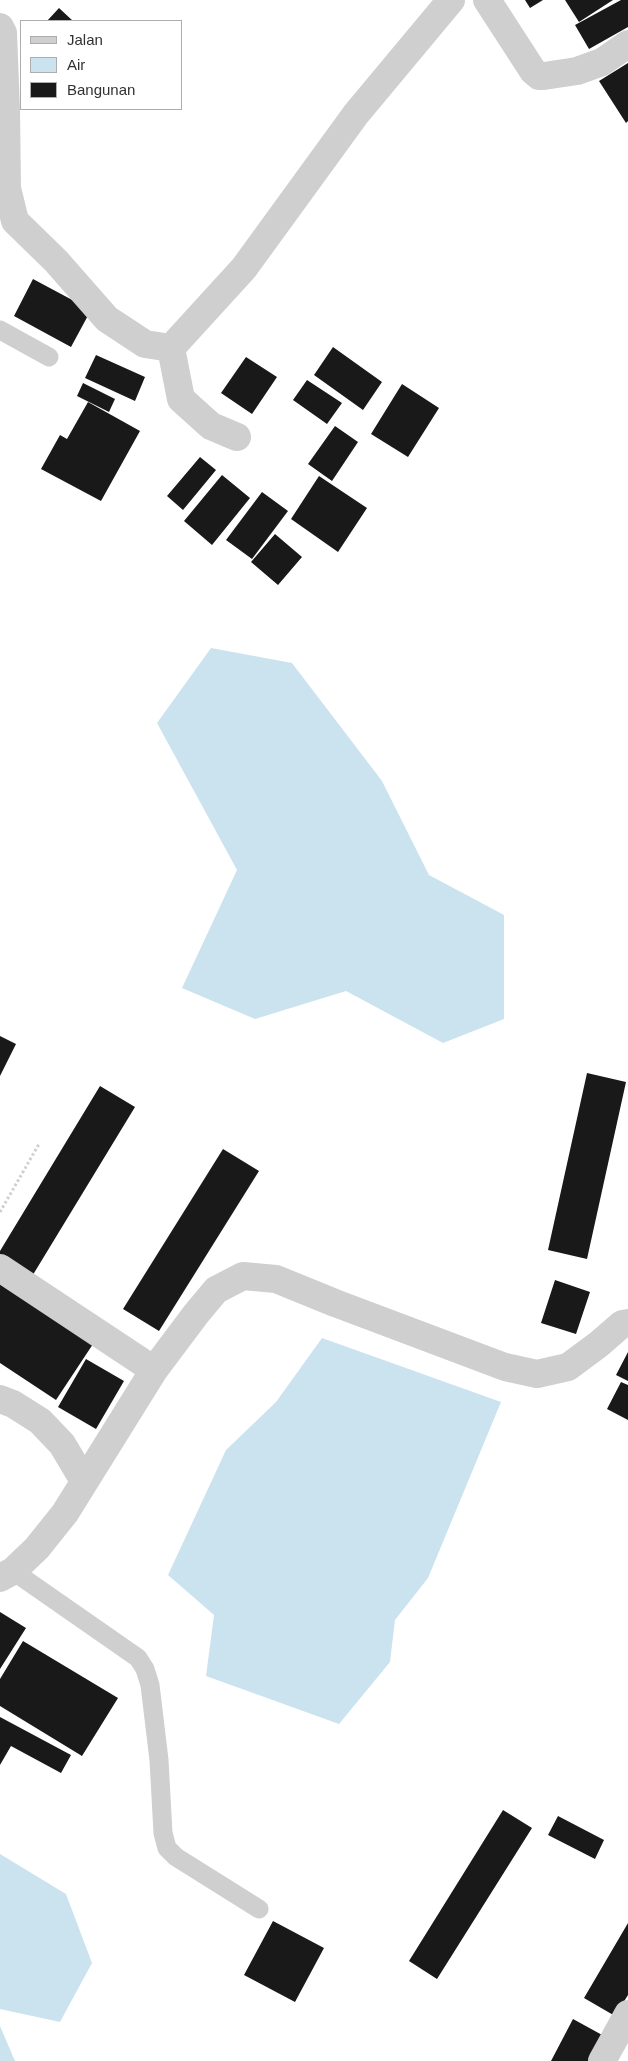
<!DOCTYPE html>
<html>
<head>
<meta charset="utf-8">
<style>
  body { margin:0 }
  #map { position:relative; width:628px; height:2061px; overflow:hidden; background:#fff; font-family:Helvetica,sans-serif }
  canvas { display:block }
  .legend { position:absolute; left:20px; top:20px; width:162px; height:90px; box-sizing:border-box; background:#fff; border:1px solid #adadad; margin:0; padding:6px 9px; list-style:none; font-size:15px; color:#323232 }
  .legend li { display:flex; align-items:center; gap:10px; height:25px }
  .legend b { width:25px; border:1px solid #adadad }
</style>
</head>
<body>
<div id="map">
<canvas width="628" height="2061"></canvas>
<ul class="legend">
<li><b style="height:6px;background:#cfcfcf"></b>Jalan</li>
<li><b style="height:14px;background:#cbe3ef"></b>Air</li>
<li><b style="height:14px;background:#191919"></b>Bangunan</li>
</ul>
</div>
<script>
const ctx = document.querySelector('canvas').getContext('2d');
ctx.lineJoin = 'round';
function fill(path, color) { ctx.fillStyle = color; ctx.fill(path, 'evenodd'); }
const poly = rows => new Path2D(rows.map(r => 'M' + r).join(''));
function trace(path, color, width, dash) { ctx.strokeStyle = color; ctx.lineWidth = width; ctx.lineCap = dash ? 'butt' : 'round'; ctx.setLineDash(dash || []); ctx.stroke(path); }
fill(poly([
  [211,648,292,663,382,781,429,875,504,915,504,1019,443,1043,346,991,255,1019,182,988,237,870,157,723],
  [322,1338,501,1402,428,1578,395,1620,390,1662,339,1724,206,1676,214,1615,168,1575,226,1450,276,1402],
  [0,1854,66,1894,92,1963,60,2022,0,2009],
  [0,2026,15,2061,0,2061]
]), '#cbe3ef');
fill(poly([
  [525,0,543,0,530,8],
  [565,0,613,0,579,22],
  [621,0,628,0,628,27,589,49,575,25],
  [59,8,73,21,47,21],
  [628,63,628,121,626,123,599,81],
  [33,279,91,310,71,347,14,316],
  [333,347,382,382,363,410,314,375],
  [96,355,145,377,135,401,85,378],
  [246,357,277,377,252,414,221,393],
  [307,380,342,403,327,424,293,400],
  [83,383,115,399,109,412,77,396],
  [402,384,439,408,408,457,371,434],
  [88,402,140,431,101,501,41,469,60,435,67,439],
  [335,426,358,442,332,481,308,464],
  [200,457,216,470,183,510,167,496],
  [222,475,250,498,212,545,184,521],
  [319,476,367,508,338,552,291,519],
  [262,492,288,511,252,559,226,540],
  [275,534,302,557,278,585,251,562],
  [0,1036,16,1044,0,1076],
  [587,1073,626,1082,587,1259,548,1250],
  [100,1086,135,1107,31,1278,0,1259,0,1251],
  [223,1149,259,1171,159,1331,123,1309],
  [555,1280,590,1292,576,1334,541,1323],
  [0,1284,93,1344,56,1400,0,1363],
  [628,1352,628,1381,616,1375],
  [86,1359,124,1381,96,1429,58,1407],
  [621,1382,628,1385,628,1420,607,1409],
  [0,1612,26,1628,0,1669],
  [23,1641,118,1698,82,1756,0,1706,0,1679],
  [0,1717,71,1755,61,1773,11,1746,0,1765],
  [503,1810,532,1828,437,1979,409,1961],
  [558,1816,604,1840,595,1859,548,1835],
  [273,1921,324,1948,295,2002,244,1975],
  [628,1923,628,1995,615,2016,584,1998],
  [573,2019,604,2036,590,2061,551,2061]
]), '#191919');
trace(poly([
  [0,1212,39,1144]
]), '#cfcfcf', 3, [2.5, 2.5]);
trace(poly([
  [0,330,49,357],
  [13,1571,138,1658,145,1669,150,1685,159,1760,163,1833,167,1848,176,1857,259,1909]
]), '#cfcfcf', 19);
trace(poly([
  [487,0,533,71,539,76,544,76,577,71,602,62,628,44],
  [0,27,3,33,6,110,7,188,15,221,56,261,107,319,145,344,171,348,244,268,356,114,451,0],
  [171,348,181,399,211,426,237,437],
  [0,1268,154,1370],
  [0,1399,13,1404,40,1421,62,1444,84,1481],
  [0,1578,13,1571,37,1548,65,1513,154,1370,196,1314,216,1290,243,1276,276,1279,335,1303,505,1367,537,1374,568,1367,599,1344,622,1324,628,1323],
  [602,2061,628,2014]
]), '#cfcfcf', 28);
</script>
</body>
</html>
